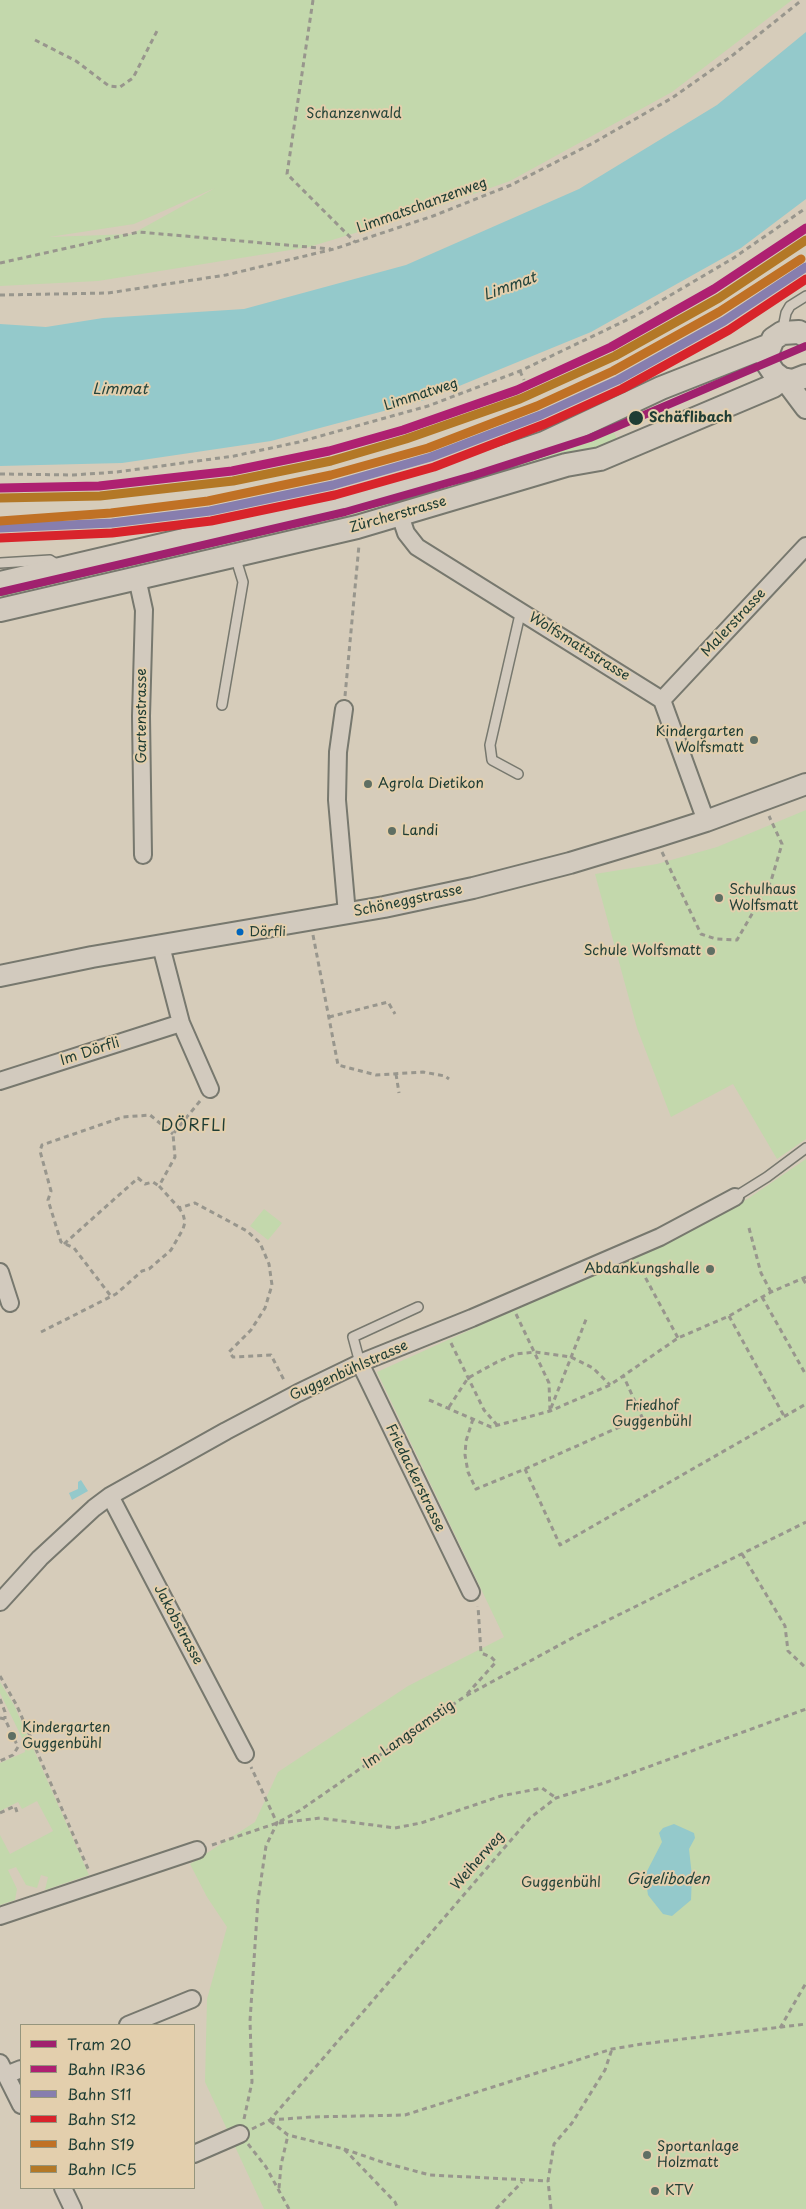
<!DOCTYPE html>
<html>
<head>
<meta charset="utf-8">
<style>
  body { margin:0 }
  #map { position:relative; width:806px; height:2209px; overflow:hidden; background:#d6ccba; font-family:"Playpen Sans",sans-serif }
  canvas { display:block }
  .legend { position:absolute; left:20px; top:2024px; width:175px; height:165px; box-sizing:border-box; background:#e3cfad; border:1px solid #95957d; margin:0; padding:6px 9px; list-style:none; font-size:15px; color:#1f3d34 }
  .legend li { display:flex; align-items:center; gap:10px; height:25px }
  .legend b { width:25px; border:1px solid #95957d }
</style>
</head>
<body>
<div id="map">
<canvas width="806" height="2209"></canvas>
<ul class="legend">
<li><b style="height:6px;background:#a0216e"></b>Tram 20</li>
<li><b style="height:6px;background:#ae2071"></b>Bahn IR36</li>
<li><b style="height:6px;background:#877eae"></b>Bahn S11</li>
<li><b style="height:6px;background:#d8242b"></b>Bahn S12</li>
<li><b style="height:6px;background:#c07125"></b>Bahn S19</li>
<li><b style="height:6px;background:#b37826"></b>Bahn IC5</li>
</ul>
</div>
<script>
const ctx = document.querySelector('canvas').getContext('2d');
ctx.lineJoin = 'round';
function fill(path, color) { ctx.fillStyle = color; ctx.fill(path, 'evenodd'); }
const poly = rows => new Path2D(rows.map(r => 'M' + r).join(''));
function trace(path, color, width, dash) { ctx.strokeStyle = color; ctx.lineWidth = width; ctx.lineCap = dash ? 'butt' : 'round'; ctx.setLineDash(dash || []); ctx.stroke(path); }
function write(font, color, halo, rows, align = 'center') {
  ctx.font = font + ' "Playpen Sans",sans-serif'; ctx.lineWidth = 4; ctx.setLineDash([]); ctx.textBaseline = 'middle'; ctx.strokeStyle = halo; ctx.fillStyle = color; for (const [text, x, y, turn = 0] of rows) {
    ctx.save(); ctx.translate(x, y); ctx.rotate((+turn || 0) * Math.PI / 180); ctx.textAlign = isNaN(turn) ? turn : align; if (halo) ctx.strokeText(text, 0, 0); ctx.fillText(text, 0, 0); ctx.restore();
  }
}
fill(poly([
  [0,0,792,0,672,92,510,181,408,217,309,247,98,281,0,286],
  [215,188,132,234,49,237,134,224],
  [608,418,620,446,472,489,0,604,0,587,274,524],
  [806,810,806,1139,777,1159,733,1084,671,1117,637,1028,595,874,657,864,717,847],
  [806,1159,806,2209,264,2209,205,2082,207,1999,227,1927,207,1897,190,1864,255,1822,278,1772,408,1686,504,1637,377,1372,676,1237,749,1198],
  [264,1209,282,1223,268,1240,250,1226],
  [0,1682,14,1705,89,1875,45,1890,48,1877,41,1875,37,1888,26,1885,16,1867,8,1870,17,1889,15,1900,0,1905,0,1835,10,1854,53,1831,37,1801,22,1809,18,1802,0,1811,0,1763,25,1752,24,1742,0,1693]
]), '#c3d8ac');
fill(poly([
  [806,32,806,199,741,248,591,332,425,400,271,441,122,463,0,466,0,324,46,327,103,318,244,309,406,265,579,189,717,105],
  [81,1480,88,1491,72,1500,69,1493,78,1489,78,1482],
  [674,1824,694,1833,695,1838,689,1849,692,1876,691,1900,672,1916,663,1914,648,1895,645,1875,662,1842,659,1833,663,1828]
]), '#94c9cb');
const service = poly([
  [782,333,786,313,790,306,806,296],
  [0,563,50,560,58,565],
  [222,705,243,582,235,556],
  [518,774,492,760,490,745,521,610],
  [735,1197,767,1177,806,1148],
  [360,1363,353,1337,418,1307]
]);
const minor = poly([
  [400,515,406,533,417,547,662,700,706,821],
  [137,578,144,610,141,716,143,855],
  [662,700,806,546],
  [344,709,338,752,337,800,347,914],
  [161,946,181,1023,210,1089],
  [0,1081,181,1023],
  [0,1272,10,1303],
  [360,1363,471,1592],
  [110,1496,245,1754],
  [0,1602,40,1558,94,1508,110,1496,226,1431,298,1393,360,1363,472,1318,660,1237,735,1197],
  [0,1916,197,1850],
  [128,2025,192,1999],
  [0,2063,21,2105],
  [6,2075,21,2069],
  [194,2154,240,2134],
  [63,2188,73,2209]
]);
const tertiary = poly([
  [785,380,806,408],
  [0,976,92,957,384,907,473,888,570,863,656,837,706,821,806,784]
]);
const secondary = poly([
  [806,336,799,332,782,333,773,339,767,354,768,364,774,373,782,379,793,381,806,376],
  [0,583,308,511,449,475,544,443,661,388,770,345],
  [0,610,357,527,566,465,600,459,773,386,782,379]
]);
trace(service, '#77786e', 12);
trace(minor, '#77786e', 20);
trace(tertiary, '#77786e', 24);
trace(secondary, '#77786e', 26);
trace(poly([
  [313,0,287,174,355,242],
  [35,40,76,61,109,86,120,87,133,78,158,29],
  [0,263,139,232,331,249],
  [0,295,108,293,226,275,334,249,433,216,511,185,593,143,672,98,733,55,802,0],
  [520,371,524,380],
  [0,474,73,475,117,472,234,456,299,442,428,406,520,371,635,316,732,259,806,208],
  [345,696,359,545],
  [662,852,701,934,716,939,737,940,771,881,782,844,769,816],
  [313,935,338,1065,376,1075,423,1072,445,1076,449,1079],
  [329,1017,388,1002,395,1014],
  [396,1074,399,1093],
  [200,1101,173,1134,175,1157,159,1186,179,1208,195,1203,247,1231,260,1243,269,1264,272,1285,265,1308,251,1330,229,1352,233,1357,271,1355,285,1382],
  [749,1228,761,1273,771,1292],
  [64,1244,138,1178,145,1184,153,1182,159,1186],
  [637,1262,678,1338],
  [803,1279,806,1284],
  [110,1295,74,1248,61,1242,48,1200,51,1191,40,1151,42,1145,123,1117,150,1115,173,1134],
  [762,1297,806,1375],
  [516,1314,549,1383,550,1411],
  [729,1316,784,1416],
  [41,1332,116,1294,142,1271,149,1269,171,1250,183,1229,185,1222,183,1214,179,1208],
  [451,1343,484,1410,497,1425],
  [429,1400,491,1427,550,1411,610,1385,678,1338,729,1316,771,1292,806,1277],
  [449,1407,468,1378,497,1362,516,1354,535,1352,571,1357,593,1368,610,1385],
  [551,1408,587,1317],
  [473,1419,466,1441,465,1455,468,1472,476,1489,525,1469,560,1545,806,1404],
  [525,1469,642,1417,623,1375],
  [742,1554,785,1626,788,1651,806,1668],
  [0,1676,17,1706,89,1871],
  [467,1694,496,1662,491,1657,481,1653,478,1606],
  [0,1699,5,1712,5,1719],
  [0,1718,5,1719,18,1747,13,1755,0,1761],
  [0,1813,15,1806,17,1812],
  [279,1823,320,1818,395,1828,421,1823,501,1796,542,1788,556,1798],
  [212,1845,277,1823,299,1811,464,1697,576,1636,806,1522],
  [780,2028,806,1983],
  [244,2119,252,2082,250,2021,258,1900,266,1846,277,1823,251,1767],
  [270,2120,311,2117,405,2115,612,2049,642,2044,806,2024],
  [270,2121,288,2135,344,2149,395,2202,398,2209],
  [252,2129,270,2120,530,1818,556,1798,607,1782,806,1709],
  [248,2144,266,2167,289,2209],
  [344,2149,385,2163,430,2175,548,2181],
  [279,2188,281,2165,288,2135],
  [496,2209,522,2182],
  [551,2209,548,2181,554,2144,572,2123,605,2070,612,2049]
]), '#98968d', 3, [5, 4]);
trace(service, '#d2cabe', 9);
trace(minor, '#d2cabe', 16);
trace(tertiary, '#d2cabe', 20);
trace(secondary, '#d2cabe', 22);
trace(poly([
  [0,488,99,486,232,471,329,451,403,430,517,390,611,347,714,289,806,228]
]), '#ae2071', 9);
trace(poly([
  [0,528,112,523,210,511,333,485,431,457,541,415,618,380,724,321,806,267]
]), '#877eae', 9);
trace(poly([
  [0,538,112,533,211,521,335,495,434,467,545,424,622,389,729,330,806,279]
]), '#d8242b', 9);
trace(poly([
  [0,521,111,513,208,501,331,475,428,448,537,406,613,371,719,312,801,259]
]), '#c07125', 9);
trace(poly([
  [0,498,100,496,233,481,331,461,406,439,520,399,615,356,719,298,806,240]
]), '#b37826', 9);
trace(poly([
  [0,592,345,512,475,475,590,438,806,346]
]), '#a0216e', 8);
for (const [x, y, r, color] of [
  [636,418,8,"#1f3d34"],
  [754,740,5,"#5f6f63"],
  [368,784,5,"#5f6f63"],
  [392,831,5,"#5f6f63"],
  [719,898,5,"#5f6f63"],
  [240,932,4.5,"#0065bd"],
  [711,951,5,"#5f6f63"],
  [710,1269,5,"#5f6f63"],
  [12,1736,5,"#5f6f63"],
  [647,2155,5,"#5f6f63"],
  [655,2191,5,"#5f6f63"]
]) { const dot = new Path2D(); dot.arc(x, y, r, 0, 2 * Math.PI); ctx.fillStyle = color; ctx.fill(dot); trace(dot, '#e3cfad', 2); }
write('13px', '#1f3d34', '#e3cfad', [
  ["Dörfli",249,932]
], 'left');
write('14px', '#264539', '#e3cfad', [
  ["Schanzenwald",354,114],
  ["Friedhof",652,1406],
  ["Guggenbühl",652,1422],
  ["Guggenbühl",561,1883]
]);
write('14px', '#1f3d34', '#e3cfad', [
  ["Limmatschanzenweg",422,206,-20],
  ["Limmatweg",421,395,-18],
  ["Zürcherstrasse",398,515,-16],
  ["Malerstrasse",734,623,-47],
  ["Wolfsmattstrasse",579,647,32],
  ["Gartenstrasse",142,716,-90],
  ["Schöneggstrasse",408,901,-12],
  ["Im Dörfli",90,1052,-18],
  ["Guggenbühlstrasse",349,1371,-24],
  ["Friedackerstrasse",415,1478,64],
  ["Jakobstrasse",178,1625,62],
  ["Im Langsamstig",409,1735,-35],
  ["Weiherweg",478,1861,-49]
]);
write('bold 14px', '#1f3d34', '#e3cfad', [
  ["Schäflibach",649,418]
], 'left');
write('14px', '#1f3d34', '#e3cfad', [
  ["Kindergarten",744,732,"right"],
  ["Wolfsmatt",744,748,"right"],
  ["Agrola Dietikon",378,784],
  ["Landi",402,831],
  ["Schulhaus",729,890],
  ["Wolfsmatt",729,906],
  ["Schule Wolfsmatt",701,951,"right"],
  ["Abdankungshalle",700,1269,"right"],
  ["Kindergarten",22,1728],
  ["Guggenbühl",22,1744],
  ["Sportanlage",657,2147],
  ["Holzmatt",657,2163],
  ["KTV",665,2191]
], 'left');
write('italic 15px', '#23443c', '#e3cfad', [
  ["Limmat",510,287,-20],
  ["Limmat",120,390],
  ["Gigeliboden",668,1880]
]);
ctx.letterSpacing = '1px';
write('16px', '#1f3d34', '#e3cfad', [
  ["DÖRFLI",194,1127]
]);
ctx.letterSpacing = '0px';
</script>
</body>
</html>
